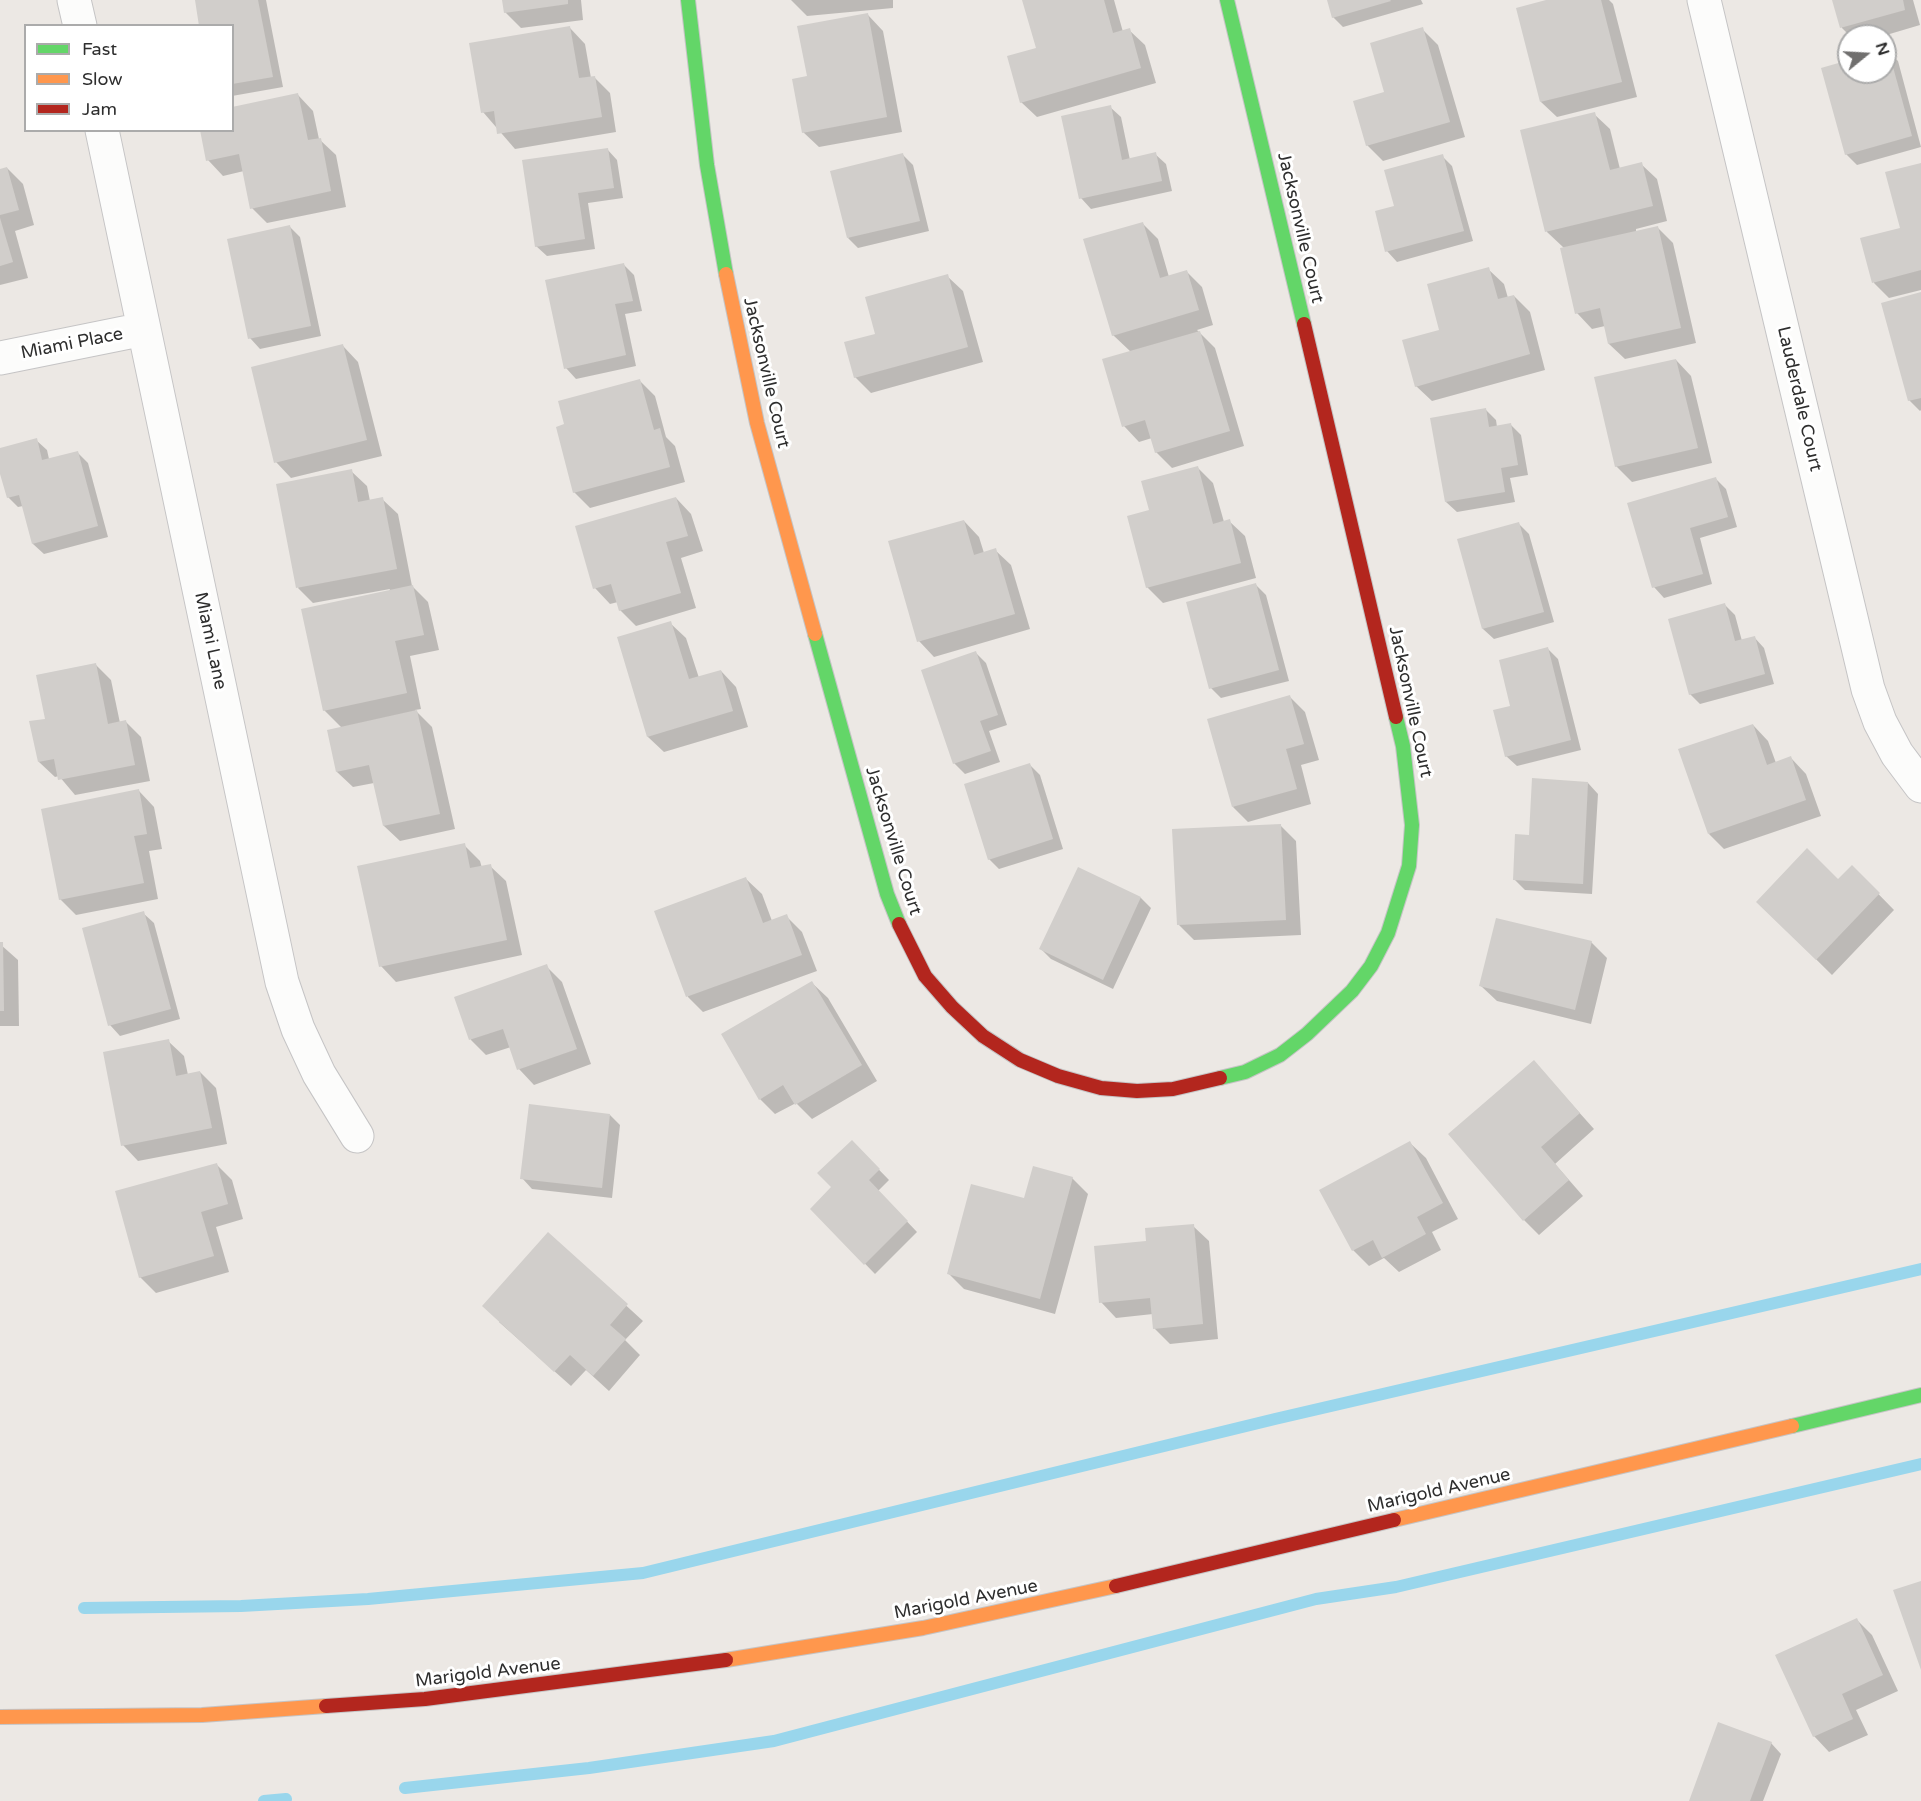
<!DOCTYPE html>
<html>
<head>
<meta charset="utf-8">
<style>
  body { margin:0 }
  #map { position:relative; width:1921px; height:1801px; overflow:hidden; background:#ece8e4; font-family:"Varela Round",sans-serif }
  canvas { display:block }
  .legend { position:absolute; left:24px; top:24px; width:210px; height:108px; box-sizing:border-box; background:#fff; border:2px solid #ababab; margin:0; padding:8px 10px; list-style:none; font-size:18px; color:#2e2e2e }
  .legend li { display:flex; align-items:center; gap:12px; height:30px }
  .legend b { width:30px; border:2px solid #ababab }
  .north { position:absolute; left:1837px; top:24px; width:60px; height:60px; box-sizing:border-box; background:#fff; border:2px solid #ababab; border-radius:50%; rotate:72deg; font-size:16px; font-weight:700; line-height:24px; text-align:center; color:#2e2e2e }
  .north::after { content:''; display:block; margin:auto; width:21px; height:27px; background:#706f6e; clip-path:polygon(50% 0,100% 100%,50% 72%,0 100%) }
</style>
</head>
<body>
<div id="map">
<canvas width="1921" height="1801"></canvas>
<ul class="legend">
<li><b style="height:8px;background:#63d668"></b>Fast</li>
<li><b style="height:8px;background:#ff974d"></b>Slow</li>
<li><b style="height:8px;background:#b3261e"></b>Jam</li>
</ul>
<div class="north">N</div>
</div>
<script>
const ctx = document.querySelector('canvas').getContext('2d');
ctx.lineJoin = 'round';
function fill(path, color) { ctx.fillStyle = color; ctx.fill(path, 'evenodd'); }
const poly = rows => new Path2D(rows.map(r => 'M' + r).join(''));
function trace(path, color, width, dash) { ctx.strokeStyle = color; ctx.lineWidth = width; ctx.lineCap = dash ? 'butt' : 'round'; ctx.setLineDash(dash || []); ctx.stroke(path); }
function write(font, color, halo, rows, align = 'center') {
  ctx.font = font + ' "Varela Round",sans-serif'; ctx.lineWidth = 6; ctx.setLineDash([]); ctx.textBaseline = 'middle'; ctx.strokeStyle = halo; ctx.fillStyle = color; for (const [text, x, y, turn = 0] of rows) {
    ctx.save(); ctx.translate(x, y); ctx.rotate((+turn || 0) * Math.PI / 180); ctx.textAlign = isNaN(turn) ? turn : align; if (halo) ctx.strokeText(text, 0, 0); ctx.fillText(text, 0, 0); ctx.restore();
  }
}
fill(poly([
  [196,0,266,0,283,87,232,96,232,26],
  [504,0,581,0,583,20,521,28,505,12],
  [791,0,893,0,893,8,807,16],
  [1024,0,1114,0,1123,32,1129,30,1145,45,1156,83,1037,117,1021,102,1038,49],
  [1328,0,1421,0,1423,4,1343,27,1333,17],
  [1552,0,1609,0,1613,4,1637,97,1557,117,1541,102],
  [1833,0,1913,0,1920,25,1883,36,1850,36,1842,28],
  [868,15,883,31,902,132,819,147,803,132,809,77],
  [570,28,585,44,591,78,595,78,610,93,616,132,515,149,483,112],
  [1422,29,1438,45,1465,137,1383,161,1367,145,1386,93],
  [1888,51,1898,61,1921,147,1857,165,1846,154,1849,62,1849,72,1885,72,1885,52],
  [298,95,313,111,319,139,336,155,346,207,267,223,252,208,244,171,223,176,208,160,232,130],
  [1110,107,1121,117,1130,160,1155,154,1166,164,1172,191,1091,209,1081,198],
  [1594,114,1610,129,1620,169,1641,164,1657,179,1667,221,1636,229,1636,232,1657,227,1673,243,1696,343,1625,359,1609,344,1605,326,1592,329,1577,313,1564,248,1547,232,1522,131],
  [607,149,617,160,623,198,588,203,595,249,547,256,536,246],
  [903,155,913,165,929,231,858,248,848,238],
  [1442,156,1452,166,1473,241,1397,262,1387,251,1395,207],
  [1921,164,1921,290,1889,298,1874,283,1862,239,1902,229],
  [7,168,23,184,34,225,15,231,28,278,0,285,0,170],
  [1142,223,1158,239,1169,277,1187,272,1202,287,1213,325,1197,330,1215,348,1244,446,1172,468,1156,452,1152,438,1139,442,1124,426,1131,352,1113,335],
  [290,227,300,237,321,336,260,349,250,338],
  [624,265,634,275,642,311,625,314,636,366,576,379,566,368],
  [1488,269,1504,284,1508,298,1514,296,1530,312,1545,370,1432,401,1416,386,1441,331],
  [947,276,963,291,983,362,871,393,855,377,877,335],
  [1921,294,1921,410,1920,411,1909,400],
  [343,346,358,362,382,456,291,478,276,462],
  [1676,360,1691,376,1712,463,1632,482,1616,466],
  [640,381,655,396,666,437,675,446,685,482,590,508,574,492,566,425],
  [1486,410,1496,420,1497,427,1510,424,1521,435,1528,475,1510,478,1515,502,1457,512,1446,502],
  [36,440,47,450,49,459,77,452,88,463,108,537,44,554,33,544,23,506,18,507,8,497,0,468,0,450],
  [1198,468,1213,483,1224,522,1229,521,1245,536,1256,578,1163,603,1147,587,1151,511],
  [351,471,367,486,370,501,382,499,398,514,412,586,428,602,439,650,410,656,421,709,415,710,432,727,455,829,400,841,384,826,374,783,353,787,337,772,342,728,324,710,390,589,313,603,298,588],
  [1716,479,1726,489,1737,527,1700,538,1712,584,1664,598,1654,587],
  [676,498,691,514,703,551,681,558,696,608,636,626,620,610,618,602,610,604,595,588],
  [964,521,979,537,984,553,995,550,1011,565,1030,629,934,657,919,641],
  [1518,523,1529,534,1554,622,1494,639,1483,629,1458,540],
  [1256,585,1266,595,1289,681,1221,698,1211,688],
  [1725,605,1735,615,1742,641,1754,637,1764,648,1774,684,1700,704,1690,694],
  [670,623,686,638,699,678,721,671,736,687,748,727,664,752,648,737,618,638],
  [1548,649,1558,659,1581,750,1517,766,1506,756,1512,707],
  [976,653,986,663,1007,725,989,731,1000,762,965,774,954,763],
  [96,665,111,680,120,723,126,722,141,737,150,781,75,795,59,776,55,777,39,762,47,720],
  [1290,697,1305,712,1319,760,1301,765,1311,804,1248,822,1233,807],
  [1753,725,1768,741,1776,763,1791,758,1806,774,1821,816,1724,849,1709,834],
  [1030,765,1040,775,1063,849,999,869,989,859],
  [1588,783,1598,794,1592,894,1525,890,1514,879,1531,836],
  [139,791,154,807,162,849,149,851,158,899,76,915,60,899],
  [1281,826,1296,841,1301,935,1194,940,1178,924],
  [464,845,480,861,482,868,490,866,506,881,522,955,396,982,381,966],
  [1852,867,1894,910,1832,975,1758,902,1838,881],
  [1078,869,1141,898,1151,908,1113,989,1051,959,1041,949],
  [746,879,762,894,772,921,786,916,802,932,817,971,703,1012,688,997,656,912],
  [143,913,154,923,180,1019,120,1036,110,1025],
  [1591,942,1607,958,1591,1024,1497,1001,1481,986],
  [0,944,18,960,19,1026,0,1026],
  [546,966,562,982,591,1064,534,1085,519,1069,511,1047,486,1055,471,1040,456,998],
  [812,983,828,998,877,1081,812,1119,796,1103,775,1114,760,1099],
  [168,1041,184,1056,188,1075,200,1072,216,1088,227,1144,138,1161,123,1145],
  [1534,1062,1594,1129,1555,1164,1583,1196,1539,1235,1524,1220],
  [610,1115,620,1125,612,1198,532,1189,522,1178],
  [852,1142,889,1180,878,1191,917,1232,875,1274,812,1209,833,1187],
  [1410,1143,1426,1158,1458,1219,1432,1232,1441,1250,1399,1272,1384,1258,1369,1266,1353,1250],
  [216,1164,232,1180,243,1219,216,1227,229,1272,156,1293,140,1277],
  [1072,1178,1088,1194,1055,1314,964,1289,948,1273,1025,1200],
  [1193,1226,1209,1241,1218,1339,1170,1344,1154,1328,1153,1314,1116,1318,1101,1302,1148,1243],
  [548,1234,643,1321,625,1340,640,1355,609,1391,586,1370,571,1386,499,1322],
  [1857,1620,1872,1635,1898,1691,1856,1710,1868,1735,1829,1752,1814,1736],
  [1771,1743,1781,1754,1763,1801,1690,1801]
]), '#0003');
trace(poly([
  [84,1608,241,1606,368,1599,643,1573,1275,1419,1921,1269],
  [405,1788,589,1768,774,1741,1316,1599,1396,1587,1921,1464],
  [264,1801,286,1799]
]), '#99d6ec', 12);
fill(poly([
  [195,0,258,0,273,77,232,84,232,26,199,26],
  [502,0,568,0,568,4,504,13],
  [1022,0,1104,0,1113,33,1130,28,1141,68,1020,103,1007,56,1036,48],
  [1327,0,1390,0,1391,1,1332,18],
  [1546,0,1601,0,1622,82,1540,102,1516,8],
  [1832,0,1903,0,1905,10,1840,28],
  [868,13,887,117,802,133,792,79,807,76,797,26],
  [570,26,579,78,595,76,602,117,497,134,494,111,481,113,469,43],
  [1423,27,1450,122,1366,146,1353,101,1384,92,1370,43],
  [1888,49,1912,136,1845,155,1821,68,1849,60,1849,72,1885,72,1885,50],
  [298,93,308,140,321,138,331,191,250,209,239,154,206,161,200,130,232,130,232,107],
  [1111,105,1122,160,1156,152,1162,181,1079,199,1061,116],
  [1595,112,1610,170,1642,162,1653,206,1545,232,1520,130],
  [608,148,614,188,578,193,585,239,535,247,522,160],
  [903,153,920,221,847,238,830,171],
  [1443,154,1464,231,1385,252,1375,211,1394,206,1384,170],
  [1921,163,1921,270,1872,283,1860,238,1900,228,1885,172],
  [7,167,19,210,0,215,0,169],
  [0,218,13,262,0,266],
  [1143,222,1160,278,1187,270,1199,310,1112,336,1083,239],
  [290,225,311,326,248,339,227,239],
  [1658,226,1681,328,1608,344,1600,308,1575,314,1560,248],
  [624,263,633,301,615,304,626,355,564,369,545,280],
  [1489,267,1498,299,1514,295,1530,354,1415,387,1402,340,1439,330,1427,284],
  [948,274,968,347,854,378,844,342,875,334,865,297],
  [1921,292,1921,398,1908,401,1881,303],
  [1200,331,1230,431,1155,453,1145,420,1122,427,1102,359],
  [343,344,367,440,274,463,251,367],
  [1676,359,1698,448,1615,467,1594,377],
  [640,379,654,430,660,428,670,467,573,493,556,427,564,424,558,401],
  [1486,408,1489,427,1511,423,1518,465,1501,468,1505,492,1445,502,1430,418],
  [37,438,42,460,78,451,98,526,32,544,19,495,7,498,0,474,0,448],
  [1198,466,1213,524,1230,519,1241,563,1146,588,1127,516,1149,510,1141,481],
  [352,469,358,502,383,497,397,569,296,588,276,484],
  [1716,477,1728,517,1690,528,1703,574,1652,588,1627,503],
  [676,497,688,536,666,542,681,593,619,611,611,584,593,589,575,526],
  [964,520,974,555,996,548,1015,614,917,642,888,541],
  [1519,522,1544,612,1482,629,1457,539],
  [1256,583,1279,670,1209,689,1186,602],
  [413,585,424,635,395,641,407,693,323,711,301,609],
  [1725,603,1735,641,1755,636,1765,674,1689,695,1668,619],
  [671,621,689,679,721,670,733,711,647,737,617,637],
  [1548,647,1571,740,1505,757,1493,710,1510,706,1499,660],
  [976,651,998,715,980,721,991,751,953,764,921,670],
  [96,663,108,724,126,720,135,765,58,780,54,759,38,762,29,721,45,719,36,675],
  [1290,695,1304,744,1286,749,1297,789,1232,807,1207,719],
  [417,710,440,814,383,826,369,765,336,772,327,730],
  [1753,724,1767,765,1791,756,1806,800,1708,834,1678,749],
  [1030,763,1053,839,988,860,964,784],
  [1532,778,1588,782,1583,884,1513,880,1515,834,1529,835],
  [139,789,147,834,134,836,144,883,59,900,41,809],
  [1281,824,1286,920,1177,925,1172,829],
  [465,843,470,868,491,864,507,940,379,967,357,866],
  [1807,848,1838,879,1852,865,1880,893,1816,960,1756,902],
  [1078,867,1141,897,1103,980,1039,949],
  [746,877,763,923,787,914,802,955,686,997,654,911],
  [144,911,171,1009,108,1026,82,928],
  [1496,918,1592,941,1575,1010,1479,986],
  [0,942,3,942,4,1011,0,1011],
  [547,964,577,1049,517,1070,503,1029,469,1040,454,997],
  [812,981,862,1065,795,1105,783,1085,759,1100,721,1034],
  [169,1039,176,1076,200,1071,212,1128,121,1146,103,1052],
  [1534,1060,1580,1113,1541,1147,1569,1180,1523,1221,1448,1134],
  [529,1104,610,1114,602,1188,520,1179],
  [852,1140,880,1169,869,1180,908,1221,864,1265,810,1209,831,1187,817,1173],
  [1410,1141,1443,1203,1417,1217,1426,1234,1382,1258,1373,1240,1352,1251,1319,1190],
  [217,1163,228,1204,201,1212,214,1256,139,1278,115,1191],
  [1033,1166,1073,1177,1040,1299,947,1274,971,1184,1024,1198],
  [1194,1224,1203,1324,1153,1329,1150,1298,1099,1303,1094,1246,1146,1241,1145,1228],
  [548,1232,628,1304,610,1325,626,1339,593,1376,570,1355,554,1372,482,1306],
  [1921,1581,1921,1670,1893,1590],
  [1857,1618,1883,1675,1842,1694,1853,1719,1813,1737,1775,1655],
  [1718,1722,1772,1742,1750,1801,1689,1801]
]), '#d1cecb');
const street = poly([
  [74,0,80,26],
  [1704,0,1868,689,1880,722,1897,754,1921,786],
  [102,130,282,982,298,1029,319,1074,357,1136],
  [0,358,144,329]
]);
const fast = poly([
  [688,0,707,165,726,274],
  [1227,0,1304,324],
  [815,634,887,894,899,924],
  [1220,1078,1245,1072,1280,1055,1307,1034,1352,991,1371,966,1388,933,1409,866,1412,825,1403,746,1396,717],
  [1792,1426,1921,1395]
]);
const slow = poly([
  [726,274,757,423,815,634],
  [1394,1520,1792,1426],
  [726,1660,923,1628,1116,1586],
  [0,1717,202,1715,326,1706]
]);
const jam = poly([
  [1304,324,1396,717],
  [899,924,925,976,952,1007,983,1036,1020,1060,1058,1076,1101,1088,1137,1091,1173,1089,1220,1078],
  [1116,1586,1394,1520],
  [326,1706,425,1699,726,1660]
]);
trace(street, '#c5c4c5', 35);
trace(fast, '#c5c4c5', 16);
trace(slow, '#c5c4c5', 16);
trace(jam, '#c5c4c5', 16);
trace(street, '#fcfcfb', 33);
trace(fast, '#63d668', 14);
trace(slow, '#ff974d', 14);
trace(jam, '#b3261e', 14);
write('18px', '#2e2e2e', '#fff', [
  ["Jacksonville Court",1300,228,77],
  ["Miami Place",72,344,-11],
  ["Jacksonville Court",766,373,77],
  ["Lauderdale Court",1799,399,77],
  ["Miami Lane",210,641,78],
  ["Jacksonville Court",1410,702,78],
  ["Jacksonville Court",893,841,73],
  ["Marigold Avenue",1439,1491,-13],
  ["Marigold Avenue",966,1600,-11],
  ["Marigold Avenue",488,1673,-7]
]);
</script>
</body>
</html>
